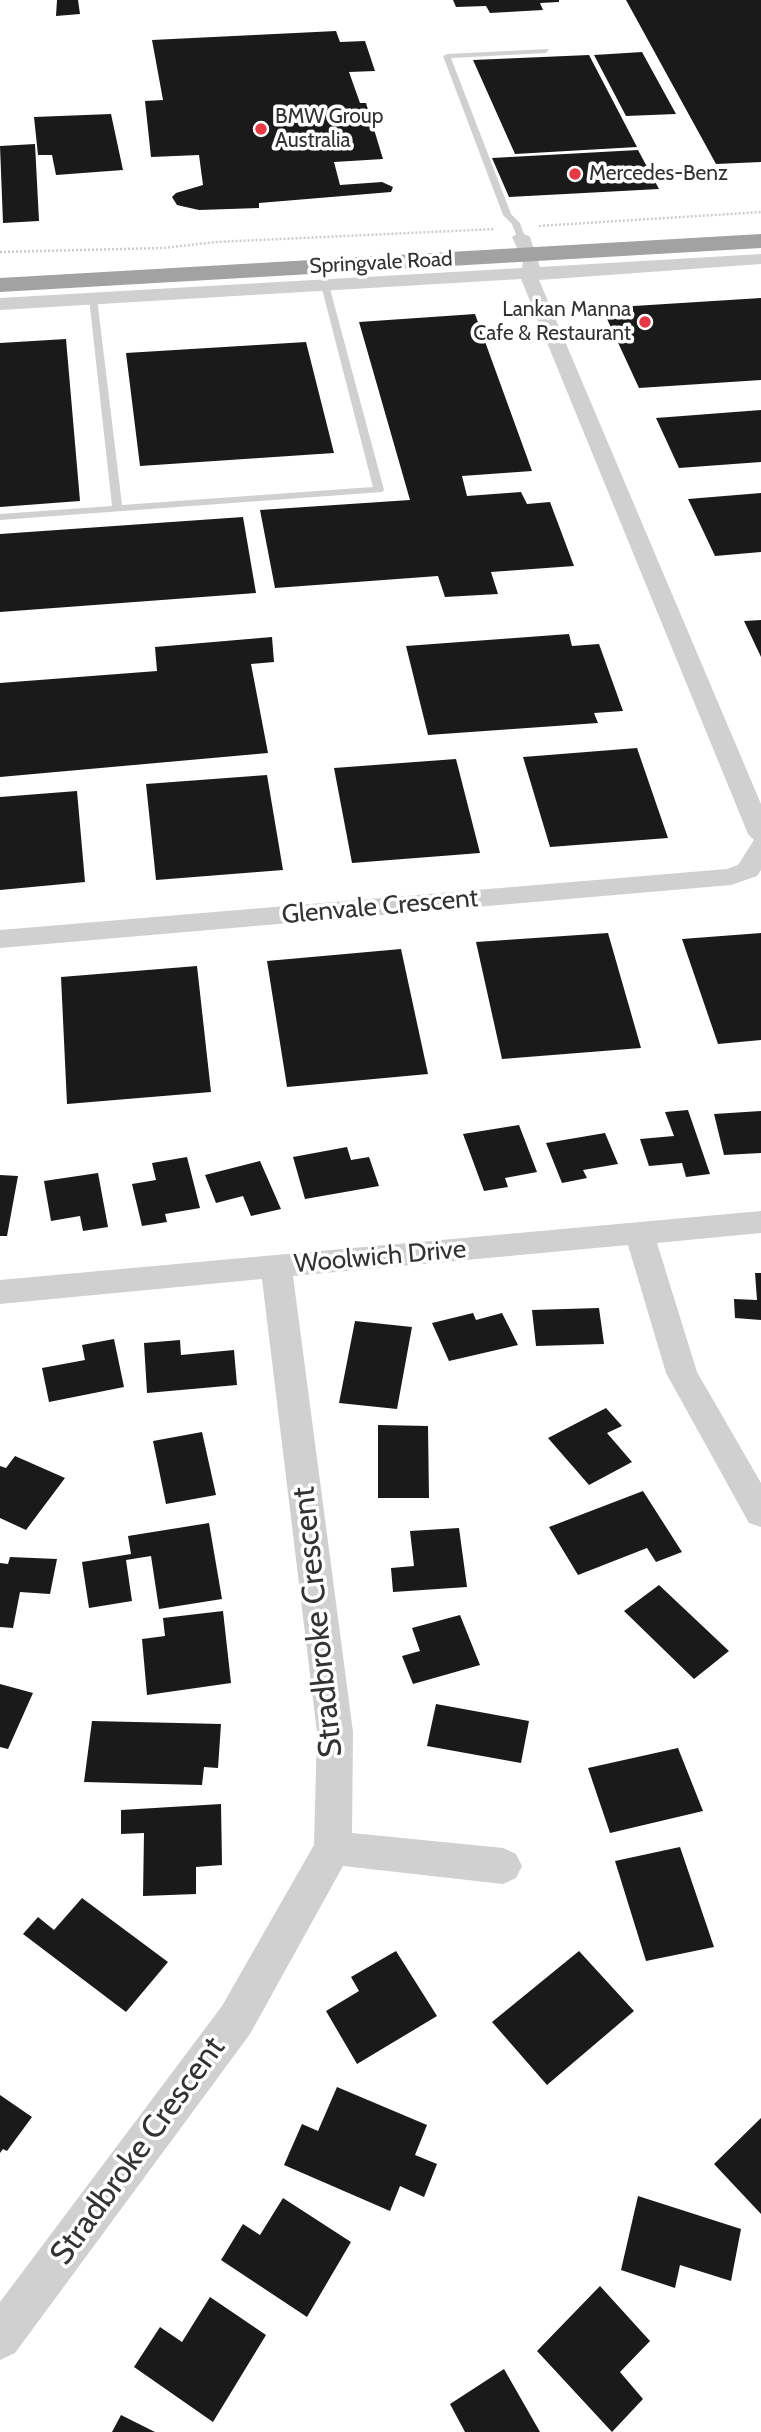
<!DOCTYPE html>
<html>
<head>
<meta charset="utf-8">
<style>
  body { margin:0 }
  canvas { display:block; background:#fff }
</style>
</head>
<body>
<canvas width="761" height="2432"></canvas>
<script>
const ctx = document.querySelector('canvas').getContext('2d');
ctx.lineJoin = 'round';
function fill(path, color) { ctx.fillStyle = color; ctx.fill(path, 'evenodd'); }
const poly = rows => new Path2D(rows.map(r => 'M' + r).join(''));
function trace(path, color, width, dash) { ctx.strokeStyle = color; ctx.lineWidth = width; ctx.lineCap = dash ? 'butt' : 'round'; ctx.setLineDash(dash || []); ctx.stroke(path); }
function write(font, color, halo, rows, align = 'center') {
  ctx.font = font + ' Cabin,sans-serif'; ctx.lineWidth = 7; ctx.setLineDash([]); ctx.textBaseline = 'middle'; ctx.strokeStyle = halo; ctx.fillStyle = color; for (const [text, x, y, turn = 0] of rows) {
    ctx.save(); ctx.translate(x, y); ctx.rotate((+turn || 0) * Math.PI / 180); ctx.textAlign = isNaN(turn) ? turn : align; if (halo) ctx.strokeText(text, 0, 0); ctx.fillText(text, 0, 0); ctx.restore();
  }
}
fill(poly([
  [57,0,78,0,80,14,56,16],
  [453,0,559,0,559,2,540,3,543,10,490,13,486,6,456,7],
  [626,0,761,0,761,162,716,164],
  [336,31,340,42,365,41,375,71,349,72,360,103,366,103,383,159,334,162,340,185,382,182,393,187,391,192,259,203,259,208,199,210,177,205,172,197,176,193,203,185,199,155,151,157,145,101,163,100,152,40],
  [642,52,676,114,626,116,594,55],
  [589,55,637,147,515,154,473,60],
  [111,114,123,170,56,175,52,155,38,155,34,117],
  [35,144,39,221,3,223,0,146],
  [638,150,659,189,509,197,492,158],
  [761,298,761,380,639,388,602,308],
  [475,314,532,471,462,476,467,496,521,492,527,504,550,502,574,566,491,572,498,594,445,597,438,576,275,588,260,510,410,500,359,322],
  [66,339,80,501,0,507,0,343],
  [306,342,334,453,140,466,126,353],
  [761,410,761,462,679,468,656,418],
  [761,493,761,552,715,556,688,499],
  [243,517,256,593,0,612,0,534],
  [761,620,761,657,744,621],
  [569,634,572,646,599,644,623,711,594,713,598,723,428,735,406,646],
  [272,637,274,662,251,664,268,753,0,777,0,683,157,671,155,647],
  [637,748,668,838,550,847,523,757],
  [456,759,480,853,352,863,334,768],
  [267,775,283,870,156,880,146,784],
  [77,791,85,882,0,890,0,797],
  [608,933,641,1048,502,1059,476,942],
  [761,933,761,1040,718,1044,682,939],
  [401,949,428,1074,287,1087,267,961],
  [197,966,211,1092,67,1104,61,977],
  [688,1110,710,1174,686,1177,682,1163,649,1166,640,1139,674,1136,665,1112],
  [761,1111,761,1153,724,1155,714,1114],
  [519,1125,537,1172,505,1178,508,1187,484,1191,463,1134],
  [605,1133,618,1164,583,1170,587,1178,562,1183,546,1143],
  [347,1147,351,1160,369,1157,379,1186,305,1199,293,1157],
  [187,1157,200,1208,165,1214,167,1222,142,1226,132,1184,156,1180,152,1163],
  [260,1161,281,1209,251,1216,243,1196,216,1203,205,1175],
  [98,1173,108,1227,83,1231,80,1216,51,1221,44,1181],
  [0,1175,18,1176,7,1236,0,1236],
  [755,1273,761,1273,761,1320,735,1318,734,1299,757,1300],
  [599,1308,604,1344,536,1346,532,1310],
  [473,1313,476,1320,502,1313,518,1345,449,1361,432,1323],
  [355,1321,412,1327,397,1409,339,1403],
  [114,1339,124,1387,49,1402,42,1368,85,1360,82,1345],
  [180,1340,181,1355,234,1350,237,1385,147,1393,144,1343],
  [606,1408,622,1426,607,1433,632,1462,589,1485,548,1438],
  [378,1425,428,1426,429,1498,378,1498],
  [202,1432,216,1495,166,1504,153,1441],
  [15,1456,65,1478,26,1530,0,1518,0,1466,6,1468],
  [643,1491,682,1552,656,1562,647,1548,578,1575,549,1527],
  [209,1523,222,1599,159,1609,151,1556,126,1560,132,1601,89,1608,82,1562,131,1554,128,1536],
  [459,1528,467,1587,393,1592,391,1568,414,1566,410,1531],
  [10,1557,57,1559,50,1594,20,1592,13,1628,0,1627,0,1563,8,1564],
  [659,1585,729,1651,694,1679,624,1611],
  [223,1611,231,1683,147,1695,142,1639,165,1636,163,1618],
  [460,1615,480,1665,413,1684,402,1656,420,1651,412,1628],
  [0,1684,33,1693,8,1749,0,1747],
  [436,1704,529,1721,521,1763,427,1746],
  [92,1721,221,1724,218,1768,204,1767,202,1785,84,1782],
  [678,1748,703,1811,610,1833,588,1768],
  [221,1804,222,1865,196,1867,196,1894,143,1896,144,1833,121,1834,121,1810],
  [680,1847,714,1947,646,1961,615,1861],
  [82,1898,168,1962,126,2012,23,1934,38,1917,54,1930],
  [396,1951,437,2016,357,2064,326,2011,359,1991,351,1977],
  [579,1951,634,2011,547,2085,492,2022],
  [337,2087,427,2125,415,2155,437,2164,424,2197,400,2186,390,2211,284,2165,302,2124,318,2131],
  [0,2095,32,2117,7,2151,3,2149,0,2153],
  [761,2118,761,2214,714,2164],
  [638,2196,741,2229,731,2281,680,2265,675,2288,621,2270],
  [283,2198,351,2242,307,2317,221,2260,243,2224,260,2235],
  [600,2286,650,2341,620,2372,643,2399,612,2432,537,2351],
  [210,2297,266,2335,213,2422,134,2367,160,2327,182,2342],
  [504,2369,540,2432,465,2432,450,2404],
  [121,2415,155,2432,112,2432]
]), '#1a1a1a');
trace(poly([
  [539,226,761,212],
  [0,252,163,248,216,242,495,229]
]), '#cdcdcd', 2.5, [2, 2]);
fill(poly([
  [549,49,546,53,451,58,511,214,520,223,525,237,521,239,517,237,512,224,503,215,443,56,447,54,549,49],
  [325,282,329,285,384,490,382,492,0,520,0,514,112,506,89,298,93,295,97,298,122,505,373,487,321,285,325,282]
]), '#d0d0d0');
fill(poly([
  [521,232,530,237,540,267,761,254,761,264,539,280,761,804,761,870,757,876,731,885,0,948,0,930,727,869,738,865,754,840,748,834,521,279,0,310,0,298,522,268,523,261,512,237,521,232],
  [761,1211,761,1233,657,1243,697,1372,761,1483,761,1527,749,1523,666,1373,628,1245,293,1276,353,1732,352,1833,503,1848,516,1854,522,1866,516,1878,503,1884,343,1866,250,2034,15,2353,0,2360,0,2302,222,2006,314,1845,317,1732,262,1279,0,1304,0,1280,761,1211]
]), '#d0d0d0');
fill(poly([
  [761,234,761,248,0,292,0,278,761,234]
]), '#a2a2a2');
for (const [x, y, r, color] of [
  [261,129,7,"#e63946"],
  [575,174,7,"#e63946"],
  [645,322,7,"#e63946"]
]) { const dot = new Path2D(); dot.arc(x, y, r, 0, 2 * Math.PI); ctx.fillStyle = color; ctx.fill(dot); trace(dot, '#fff', 2.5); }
write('21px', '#333', '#fff', [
  ["BMW Group",275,117],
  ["Australia",275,141],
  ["Mercedes-Benz",589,174],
  ["Lankan Manna",631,310,"right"],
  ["Cafe & Restaurant",631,334,"right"]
], 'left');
write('21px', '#333', '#fff', [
  ["Springvale Road",381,263,-3]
]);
write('26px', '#333', '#fff', [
  ["Glenvale Crescent",380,907,-5],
  ["Woolwich Drive",380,1257,-5]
]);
write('32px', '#333', '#fff', [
  ["Stradbroke Crescent",318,1622,-96],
  ["Stradbroke Crescent",138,2151,-54]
]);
</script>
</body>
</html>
